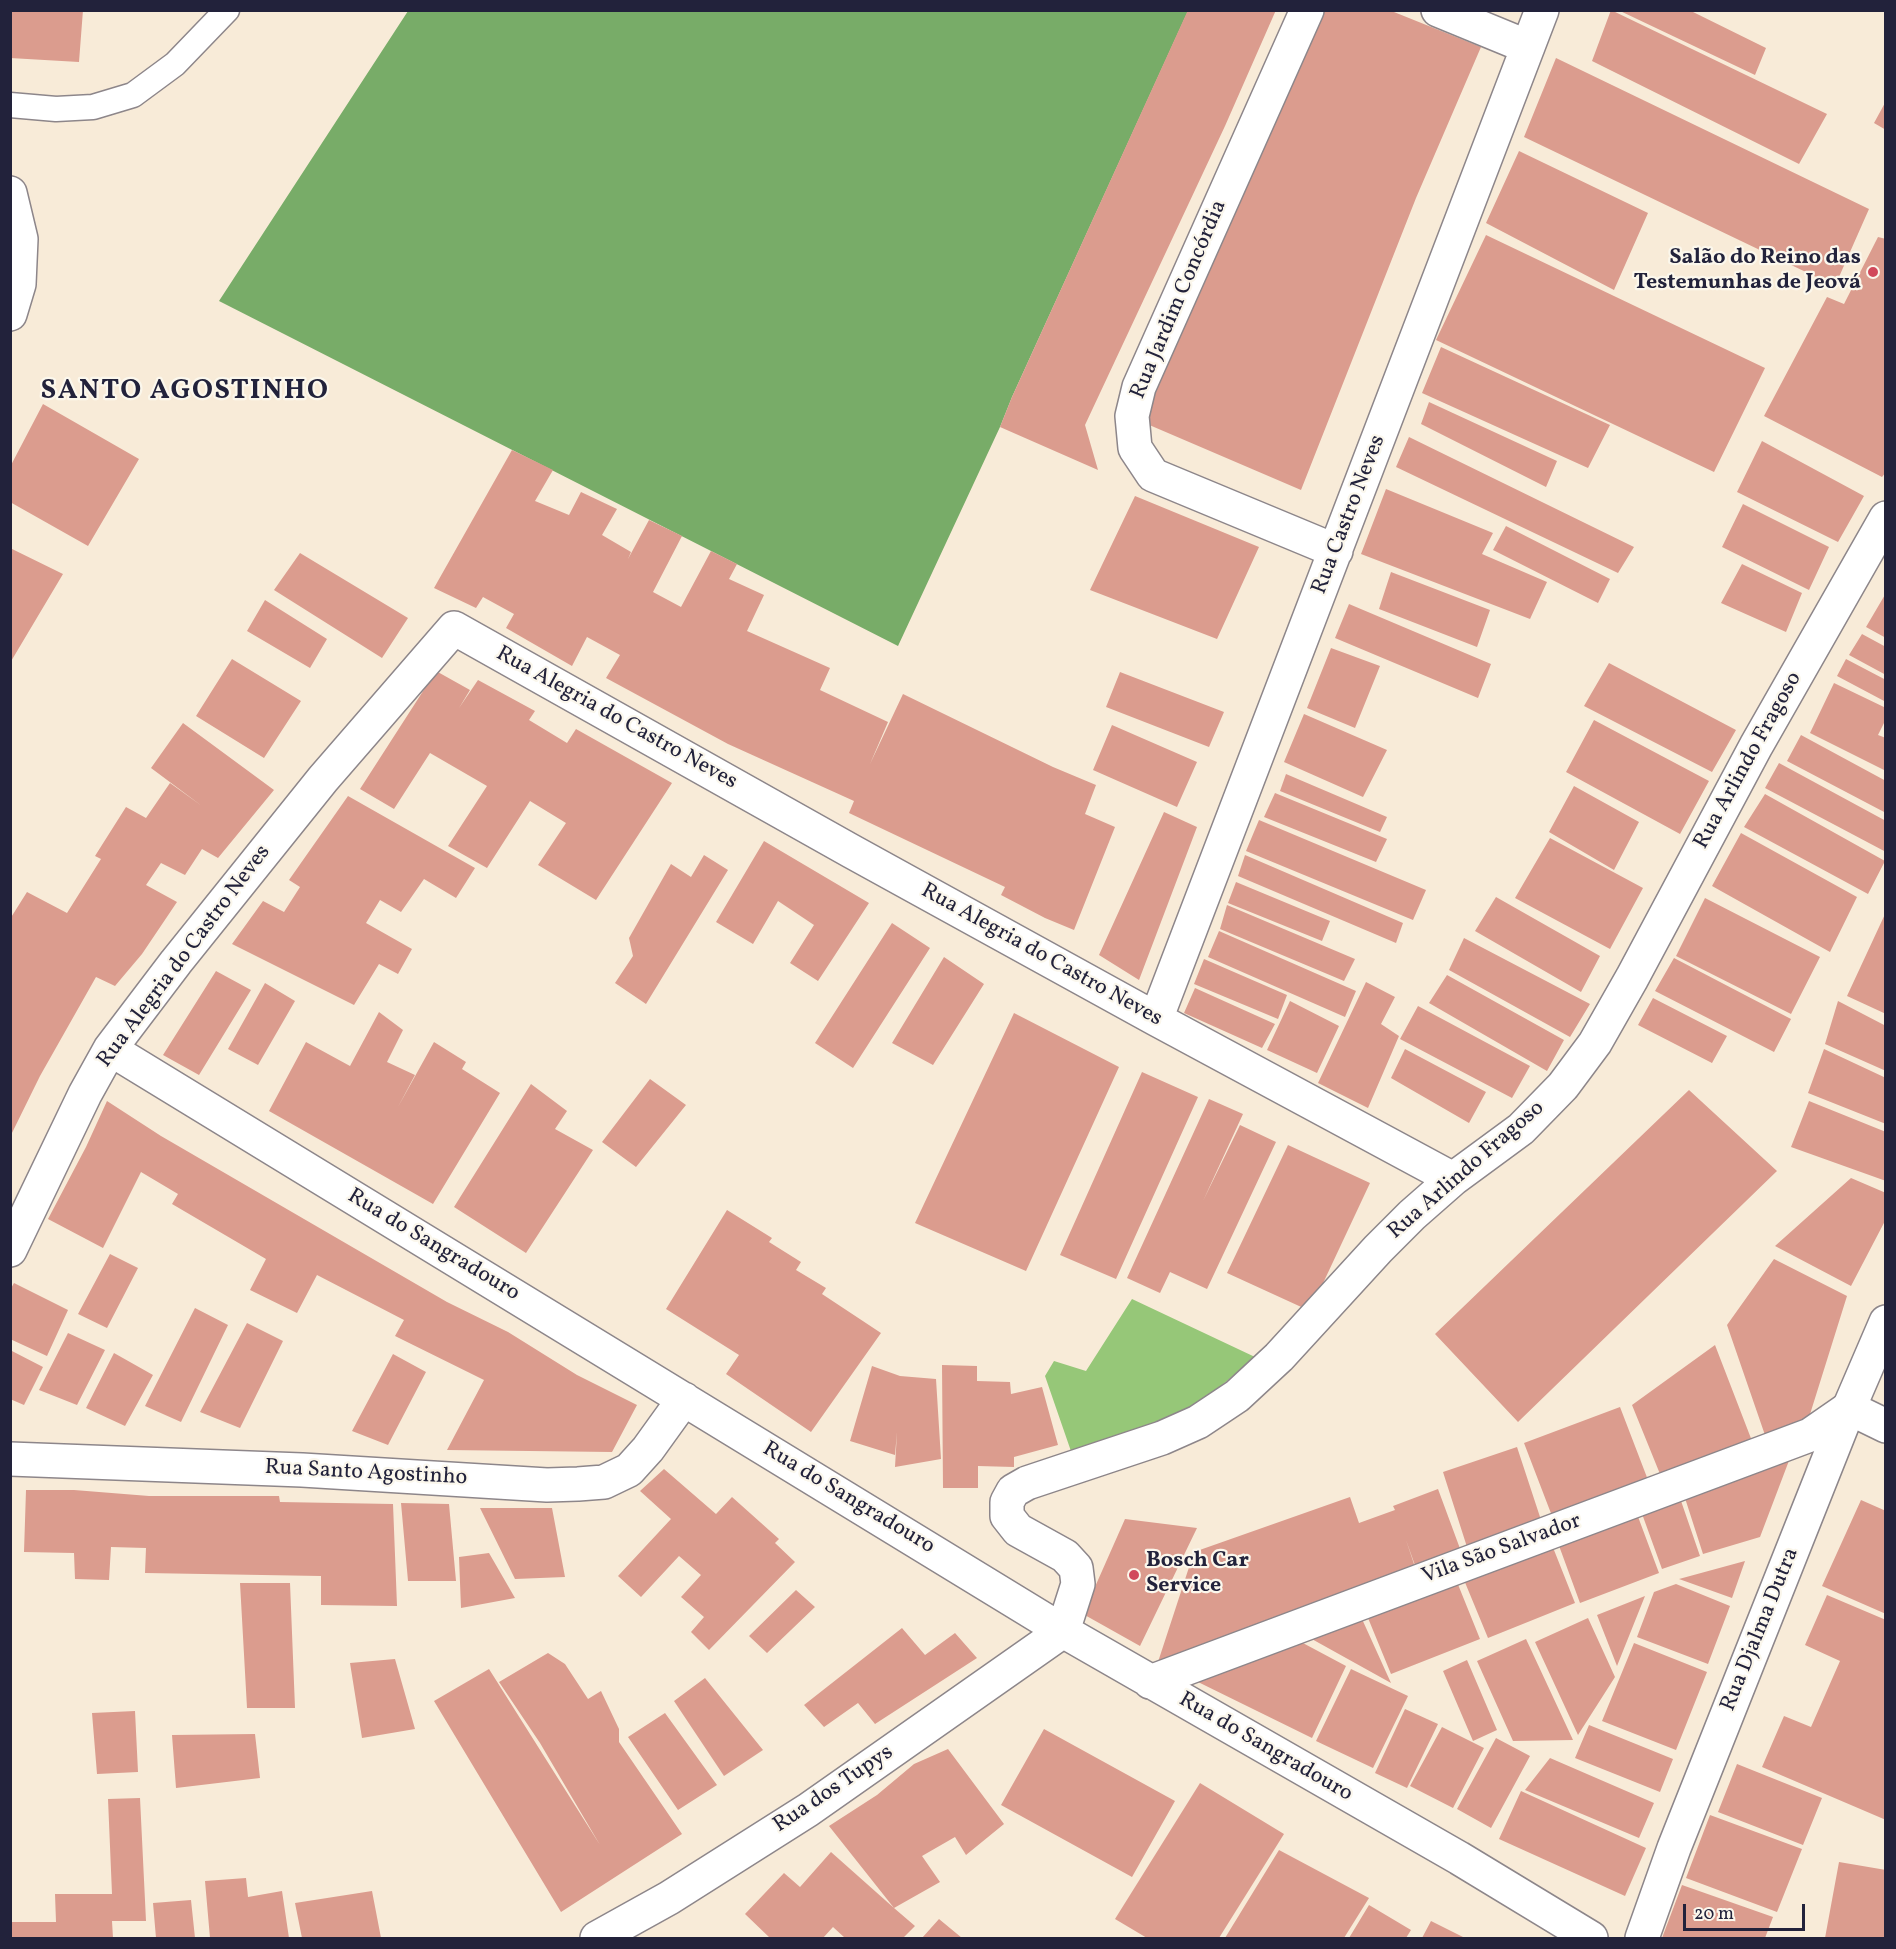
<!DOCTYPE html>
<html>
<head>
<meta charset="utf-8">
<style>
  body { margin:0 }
  #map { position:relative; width:1896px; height:1949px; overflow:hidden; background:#f8ebd8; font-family:Vollkorn,serif }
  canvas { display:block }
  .frame { position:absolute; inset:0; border:12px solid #22223b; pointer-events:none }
  .scale { position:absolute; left:1683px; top:1904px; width:122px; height:27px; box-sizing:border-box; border:3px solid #22223b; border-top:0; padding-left:8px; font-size:18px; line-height:21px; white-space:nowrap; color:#22223b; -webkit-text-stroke:4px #fbf7ec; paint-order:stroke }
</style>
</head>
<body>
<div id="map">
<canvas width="1896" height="1949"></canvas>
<div class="frame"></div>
<div class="scale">20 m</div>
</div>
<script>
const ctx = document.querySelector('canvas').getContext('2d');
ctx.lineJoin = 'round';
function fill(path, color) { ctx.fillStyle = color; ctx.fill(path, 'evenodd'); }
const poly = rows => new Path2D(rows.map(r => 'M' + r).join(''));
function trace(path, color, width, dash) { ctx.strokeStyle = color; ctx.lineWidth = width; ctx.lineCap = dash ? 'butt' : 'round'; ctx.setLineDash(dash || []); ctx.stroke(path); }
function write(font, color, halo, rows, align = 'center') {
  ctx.font = font + ' Vollkorn,serif'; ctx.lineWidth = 4.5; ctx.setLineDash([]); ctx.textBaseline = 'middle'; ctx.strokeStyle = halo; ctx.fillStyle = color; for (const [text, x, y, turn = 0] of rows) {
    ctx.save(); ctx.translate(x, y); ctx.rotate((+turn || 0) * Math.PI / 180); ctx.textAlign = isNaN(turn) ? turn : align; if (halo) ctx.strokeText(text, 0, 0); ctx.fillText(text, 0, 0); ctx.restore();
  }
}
fill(poly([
  [1132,1299,1255,1357,1188,1414,1073,1457,1045,1376,1054,1361,1086,1371]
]), '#96c778');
fill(poly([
  [408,11,1188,11,1012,397,1000,427,898,646,219,301]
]), '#78ac68');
fill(poly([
  [10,10,83,10,79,62,10,58],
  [1188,10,1276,10,1225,126,1085,425,1098,470,1000,427,1012,397],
  [1322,10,1389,10,1481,47,1416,198,1301,490,1140,421,1200,293],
  [1611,10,1827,114,1799,164,1592,61],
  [1618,10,1689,10,1766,48,1755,75],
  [1556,58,1869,209,1835,286,1524,137],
  [1886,101,1886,130,1874,123],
  [1519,151,1648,213,1614,290,1486,223],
  [1486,235,1765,368,1714,472,1436,340],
  [1878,237,1886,239,1886,472,1882,477,1764,416,1827,297,1844,304],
  [1441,347,1610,425,1588,468,1422,393],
  [1429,402,1557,461,1546,487,1421,424],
  [43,404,139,459,88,546,10,502,10,467],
  [1409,437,1634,547,1618,573,1396,467],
  [1762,441,1864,496,1838,542,1737,492],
  [512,450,553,470,535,501,569,515,581,492,617,509,602,535,631,552,628,559,649,520,682,536,653,592,681,607,711,551,737,564,729,579,764,595,747,631,830,668,820,690,888,722,870,764,903,694,1053,767,1096,785,1085,814,1115,827,1074,930,1045,918,1001,895,1005,887,849,813,854,801,728,744,606,678,620,655,587,637,572,666,506,628,514,614,483,597,476,608,434,588],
  [1386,489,1493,533,1482,554,1547,582,1530,619,1361,554],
  [1135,496,1259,547,1217,639,1090,590],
  [1743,504,1829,547,1809,590,1722,547],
  [1506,526,1610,579,1598,603,1493,550],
  [10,548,63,574,10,663],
  [300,553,408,618,382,658,274,590],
  [1742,564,1802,593,1786,632,1721,603],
  [1391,572,1490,610,1477,647,1379,609],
  [1886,593,1886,638,1866,627],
  [265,600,327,639,310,668,247,631],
  [1349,604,1491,664,1478,698,1335,638],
  [1862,634,1886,647,1886,675,1849,655],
  [1331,648,1380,666,1355,728,1307,708],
  [232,659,301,701,264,758,196,716],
  [1846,659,1886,680,1886,702,1837,676],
  [1609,663,1736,730,1712,772,1584,706],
  [436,671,470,690,459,708,478,680,535,711,529,720,567,743,576,729,672,783,596,900,538,865,566,823,530,801,487,868,448,846,487,786,430,753,394,809,360,789],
  [1120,672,1224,712,1209,747,1106,707],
  [1834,683,1886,708,1886,719,1878,735,1886,738,1886,771,1810,733],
  [1304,714,1387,750,1363,797,1284,762],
  [1594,720,1709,781,1680,834,1566,772],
  [183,723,274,790,218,858,202,849,185,875,161,863,146,885,177,902,142,954,115,986,96,977,40,1076,10,1137,10,919,27,892,67,913,101,859,95,856,126,807,146,818,170,783,202,806,151,768],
  [1112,725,1197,762,1177,807,1093,770],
  [1801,735,1886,781,1886,813,1787,761],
  [1779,763,1886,821,1886,852,1765,788],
  [1286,774,1387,817,1380,832,1280,791],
  [1574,786,1639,822,1614,870,1549,832],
  [1275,793,1387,839,1376,862,1264,817],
  [1765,794,1885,861,1868,894,1744,827],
  [348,796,475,868,456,898,424,879,401,912,380,900,366,923,412,949,398,974,379,964,354,1005,232,944,263,901,284,912,300,887,289,880],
  [1164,812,1197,827,1139,980,1099,955],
  [1259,820,1426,890,1413,920,1246,851],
  [1741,833,1857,897,1830,952,1712,886],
  [1550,838,1643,888,1610,949,1515,898],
  [764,841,869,903,818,981,790,963,814,925,778,901,753,944,716,922],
  [704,855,728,870,646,1004,615,983,633,956,629,938,671,864,691,877],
  [1245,855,1403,923,1396,943,1238,876],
  [1236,882,1330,921,1322,941,1228,903],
  [1496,897,1600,956,1581,992,1475,931],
  [1705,898,1820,957,1791,1014,1676,956],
  [1227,905,1355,959,1344,981,1220,929],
  [1886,912,1886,1014,1847,996],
  [892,923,930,948,853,1068,815,1043],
  [1219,931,1356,991,1345,1017,1208,957],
  [1464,938,1590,1004,1570,1037,1449,970],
  [944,957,984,984,933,1065,892,1043],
  [1674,958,1791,1019,1774,1052,1655,991],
  [1204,959,1287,995,1278,1019,1194,984],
  [216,971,251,990,199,1075,163,1055],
  [1447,975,1564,1040,1547,1071,1429,1003],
  [1366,982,1395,997,1381,1024,1399,1036,1368,1108,1318,1083],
  [265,983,295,1001,258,1065,228,1049],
  [1195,988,1275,1024,1262,1048,1184,1013],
  [1653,998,1727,1036,1712,1063,1638,1025],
  [1290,1001,1339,1026,1317,1073,1267,1050],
  [1838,1001,1886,1026,1886,1071,1825,1044],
  [1418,1006,1530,1066,1512,1098,1400,1039],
  [379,1012,403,1030,387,1062,415,1075,398,1107,434,1042,466,1062,462,1069,500,1093,433,1204,269,1111,306,1042,350,1066],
  [1014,1013,1119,1067,1026,1271,915,1223],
  [1405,1049,1486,1092,1469,1123,1391,1078],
  [1824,1049,1886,1078,1886,1124,1808,1093],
  [1142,1072,1198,1097,1116,1279,1060,1255],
  [650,1079,686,1105,636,1167,602,1142],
  [531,1084,567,1111,555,1129,593,1150,526,1253,454,1207],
  [1689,1090,1777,1171,1518,1422,1435,1334],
  [1209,1099,1243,1114,1203,1201,1240,1125,1276,1142,1207,1289,1170,1272,1160,1293,1127,1278],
  [107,1101,161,1136,447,1302,508,1332,577,1375,637,1405,612,1452,447,1450,484,1380,395,1336,404,1320,317,1275,297,1313,250,1290,266,1259,172,1204,178,1194,141,1172,103,1248,48,1219,86,1147],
  [1809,1101,1886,1132,1886,1181,1791,1147],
  [1288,1145,1370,1183,1310,1311,1227,1273],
  [1851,1178,1886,1193,1886,1219,1851,1286,1775,1246],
  [727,1210,772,1238,769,1242,801,1262,796,1270,826,1288,822,1294,881,1333,811,1432,726,1374,739,1355,666,1309],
  [110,1254,138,1268,107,1328,78,1314],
  [1774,1259,1847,1296,1806,1427,1766,1438,1727,1325],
  [14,1283,68,1310,47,1356,10,1339,10,1290],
  [195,1308,228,1325,181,1422,145,1406],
  [247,1323,283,1341,240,1428,200,1412],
  [68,1333,105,1350,77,1405,39,1390],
  [1715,1345,1752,1441,1660,1474,1632,1405],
  [10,1350,43,1367,24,1405,10,1399],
  [114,1353,153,1375,125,1426,86,1408],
  [393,1354,426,1372,388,1445,352,1431],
  [942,1365,977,1366,977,1381,1010,1382,1011,1394,1042,1387,1058,1445,1014,1457,1014,1467,978,1466,978,1488,943,1488],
  [872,1366,900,1376,936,1379,941,1459,895,1467,897,1432,895,1455,850,1441],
  [1620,1407,1648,1480,1552,1516,1524,1443],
  [1517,1447,1542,1523,1467,1547,1443,1472],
  [1790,1458,1760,1537,1703,1554,1684,1495],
  [664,1469,716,1514,732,1497,779,1539,775,1543,795,1562,709,1650,691,1632,704,1617,681,1597,701,1575,679,1556,641,1597,618,1576,671,1519,640,1491],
  [1438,1489,1462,1554,1417,1571,1406,1540,1417,1573,1157,1665,1194,1552,1350,1497,1359,1523,1395,1510,1393,1506],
  [26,1490,74,1490,149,1496,279,1496,280,1502,393,1504,397,1606,321,1605,321,1576,145,1573,146,1548,111,1547,109,1580,75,1579,74,1553,24,1552],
  [1680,1498,1700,1556,1662,1569,1641,1511],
  [1861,1500,1886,1511,1886,1614,1822,1586],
  [401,1503,449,1504,456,1581,408,1581],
  [480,1508,552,1508,565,1577,515,1579],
  [1637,1514,1659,1573,1580,1603,1558,1543],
  [1125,1519,1197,1528,1140,1646,1083,1614],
  [1552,1545,1575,1603,1488,1638,1464,1580],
  [489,1553,515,1598,461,1608,459,1557],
  [1745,1561,1732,1598,1679,1579],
  [1457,1582,1480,1639,1391,1674,1368,1618],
  [240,1583,290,1583,295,1708,247,1708],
  [1676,1584,1730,1606,1708,1664,1637,1637,1654,1592],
  [796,1590,815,1607,767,1653,749,1636],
  [1827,1595,1886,1620,1886,1820,1762,1767,1784,1716,1811,1727,1840,1661,1805,1645],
  [1645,1596,1617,1666,1597,1615],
  [1588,1618,1615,1677,1578,1735,1535,1642],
  [1362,1619,1391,1683,1310,1638],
  [902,1628,925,1655,955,1633,977,1658,875,1724,858,1703,824,1727,804,1705],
  [1526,1639,1573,1740,1513,1741,1477,1661],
  [1301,1642,1346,1666,1312,1738,1196,1681],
  [1634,1643,1707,1672,1676,1750,1602,1721],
  [548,1653,565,1664,588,1699,601,1691,619,1729,619,1742,682,1834,561,1912,434,1701,489,1669,600,1845,540,1743,499,1682],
  [395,1659,415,1729,362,1738,350,1663],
  [1467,1660,1497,1730,1473,1741,1443,1671],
  [1351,1669,1408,1696,1373,1768,1316,1741],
  [705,1678,763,1750,724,1776,674,1701],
  [1405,1709,1438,1724,1407,1788,1375,1773],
  [135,1711,138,1772,97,1774,92,1713],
  [665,1713,717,1785,678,1810,628,1737],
  [1589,1725,1673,1759,1660,1792,1575,1758],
  [1442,1727,1484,1748,1453,1808,1410,1786],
  [1044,1729,1175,1801,1132,1877,1001,1805],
  [255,1734,260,1778,176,1788,172,1735],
  [1496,1738,1530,1756,1491,1828,1457,1809],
  [948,1749,1004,1824,966,1855,955,1837,922,1856,940,1882,894,1908,915,1926,903,1938,845,1938,833,1927,823,1938,770,1938,745,1914,784,1873,800,1887,831,1852,894,1908,829,1826,877,1795,914,1764],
  [1550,1758,1654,1803,1639,1838,1525,1790],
  [1737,1764,1822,1798,1803,1845,1718,1812],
  [1200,1783,1284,1834,1219,1938,1147,1938,1115,1919],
  [1521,1791,1646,1848,1625,1896,1499,1839],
  [140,1798,146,1921,112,1921,113,1938,10,1938,10,1922,56,1922,55,1894,112,1894,108,1799],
  [1710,1815,1802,1849,1777,1912,1686,1878],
  [1279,1850,1369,1898,1344,1938,1225,1938],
  [1839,1862,1886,1870,1886,1938,1825,1938],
  [246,1878,248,1897,282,1891,289,1938,210,1938,205,1881],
  [1682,1885,1773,1917,1765,1938,1662,1938],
  [372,1891,381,1938,302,1938,295,1903],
  [191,1900,195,1938,156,1938,153,1903],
  [1369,1905,1411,1930,1406,1938,1349,1938],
  [939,1919,962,1938,922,1938],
  [1431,1921,1465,1938,1422,1938]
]), '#db9c8e');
const lane = poly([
  [10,105,56,109,93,107,133,95,175,64,227,10]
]);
const street = poly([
  [1307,10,1139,387,1132,416,1135,448,1153,475,1336,551],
  [1438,10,1528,47],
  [10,193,21,239,19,284,10,314],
  [1156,1019,1542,10],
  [110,1049,1063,1631,1459,1858,1591,1938],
  [10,1250,85,1094,110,1049,176,962,323,779,454,628,851,851,1156,1019,1453,1179],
  [10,1459,302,1470,547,1485,578,1484,604,1482,629,1470,648,1449,684,1399],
  [1150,1682,1810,1435,1849,1408,1886,1426],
  [597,1938,669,1898,808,1810,1063,1631,1078,1584,1076,1568,1065,1556,1018,1530,1007,1516,1007,1502,1013,1491,1027,1483,1162,1438,1198,1422,1237,1396,1279,1357,1378,1249,1412,1215,1453,1179,1521,1129,1563,1086,1595,1043,1632,978,1756,746,1886,518]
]);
const secondary = poly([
  [1642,1938,1674,1848,1849,1408,1886,1322]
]);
trace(lane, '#8d868a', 27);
trace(street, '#8d868a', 36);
trace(secondary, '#8d868a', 36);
trace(lane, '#fff', 24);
trace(street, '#fff', 33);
trace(secondary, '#fff', 33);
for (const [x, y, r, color] of [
  [1873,272,6,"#d1495b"],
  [1134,1575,6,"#d1495b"]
]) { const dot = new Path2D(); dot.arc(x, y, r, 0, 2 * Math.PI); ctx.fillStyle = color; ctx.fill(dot); trace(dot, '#fbf7ec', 2); }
write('bold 22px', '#22223b', '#fbf7ec', [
  ["Salão do Reino das",1861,259],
  ["Testemunhas de Jeová",1861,284],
  ["Bosch Car",1146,1562,"left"],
  ["Service",1146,1587,"left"]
], 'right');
write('22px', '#22223b', '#fbf7ec', [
  ["Rua Jardim Concórdia",1180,300,-67],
  ["Rua Castro Neves",1350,515,-69],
  ["Rua Alegria do Castro Neves",616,719,29],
  ["Rua Arlindo Fragoso",1749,761,-61],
  ["Rua Alegria do Castro Neves",1041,956,29],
  ["Rua Alegria do Castro Neves",185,957,-53],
  ["Rua Arlindo Fragoso",1467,1171,-41],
  ["Rua do Sangradouro",433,1246,31],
  ["Rua Santo Agostinho",366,1474,3],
  ["Rua do Sangradouro",848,1499,31],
  ["Vila São Salvador",1502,1550,-20],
  ["Rua Djalma Dutra",1761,1630,-68],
  ["Rua do Sangradouro",1265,1748,30],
  ["Rua dos Tupys",834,1790,-34]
]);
ctx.letterSpacing = '1.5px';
write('bold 28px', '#22223b', '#fbf7ec', [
  ["SANTO AGOSTINHO",185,393]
]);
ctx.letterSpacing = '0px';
</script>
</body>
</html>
